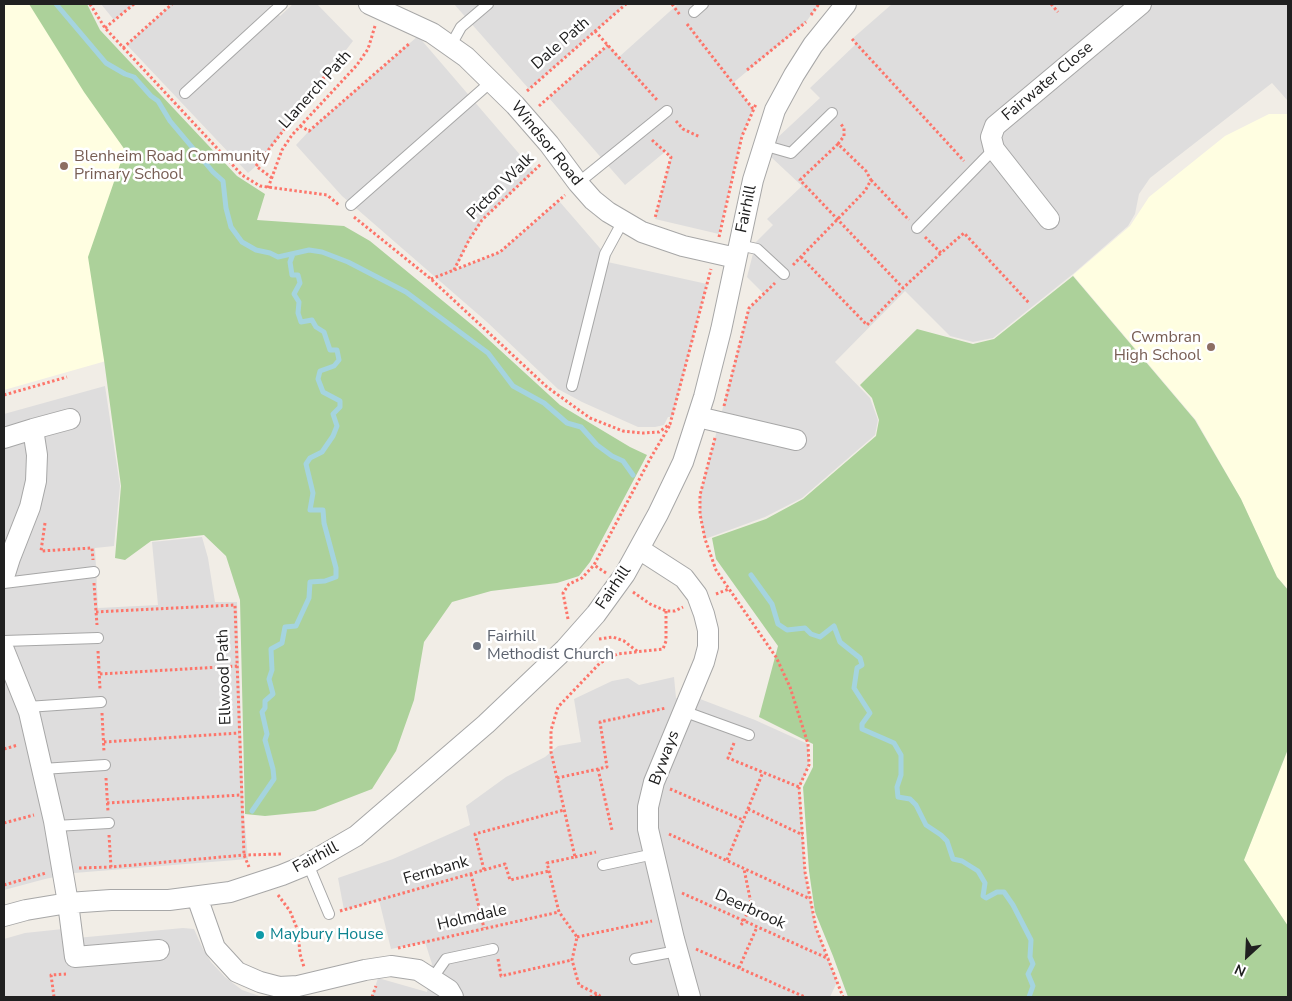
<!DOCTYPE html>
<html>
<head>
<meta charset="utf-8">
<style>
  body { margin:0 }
  #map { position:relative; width:1292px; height:1001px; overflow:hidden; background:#f1ede6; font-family:"Nunito Sans",sans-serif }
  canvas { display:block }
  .frame { position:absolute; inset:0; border:5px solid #202020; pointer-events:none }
  .north { position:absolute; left:1222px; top:931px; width:50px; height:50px; -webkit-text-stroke:4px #fff; paint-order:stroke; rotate:205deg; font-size:14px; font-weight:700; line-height:20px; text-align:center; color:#202020 }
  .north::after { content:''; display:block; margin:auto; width:18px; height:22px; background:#202020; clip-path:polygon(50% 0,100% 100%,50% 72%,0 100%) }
</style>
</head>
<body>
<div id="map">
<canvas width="1292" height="1001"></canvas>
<div class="frame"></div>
<div class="north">N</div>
</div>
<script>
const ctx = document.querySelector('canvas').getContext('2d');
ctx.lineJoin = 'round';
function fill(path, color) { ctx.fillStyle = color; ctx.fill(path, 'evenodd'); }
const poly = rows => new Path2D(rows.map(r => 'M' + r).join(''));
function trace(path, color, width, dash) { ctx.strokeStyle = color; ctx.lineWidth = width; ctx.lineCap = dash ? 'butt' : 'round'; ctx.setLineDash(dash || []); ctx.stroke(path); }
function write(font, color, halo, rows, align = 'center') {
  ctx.font = font + ' "Nunito Sans",sans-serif'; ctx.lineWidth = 5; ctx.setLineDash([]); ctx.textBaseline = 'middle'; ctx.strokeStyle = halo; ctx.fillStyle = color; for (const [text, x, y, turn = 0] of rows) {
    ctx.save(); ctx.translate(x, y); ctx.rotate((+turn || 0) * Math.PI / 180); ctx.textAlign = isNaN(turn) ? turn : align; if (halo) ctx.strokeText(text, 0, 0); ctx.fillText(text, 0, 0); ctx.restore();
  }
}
fill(poly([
  [101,4,134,4,114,20],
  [172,4,269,4,280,16,293,4,317,4,353,41,256,166,248,173,127,45],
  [454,4,626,4,529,89],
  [678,4,819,4,806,22,733,83,753,109,742,136,719,234,655,219,671,157,666,151,625,185,549,98,608,45,619,57],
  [892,4,1288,4,1288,101,1272,83,1150,178,1139,194,1135,214,1128,226,1073,274,993,338,973,342,950,336,905,291,835,362,870,398,878,420,875,435,802,498,765,517,705,539,700,514,700,495,749,308,764,294,747,277,756,242,773,225,767,219,802,186,771,157,776,139,820,98,810,88,856,44,852,39],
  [418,36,534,171,482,220,469,240,455,270,500,252,559,201,605,254,603,261,707,284,672,417,668,417,664,425,655,427,638,427,582,402,558,389,487,322,342,196,296,145,309,131],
  [105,386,120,486,114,546,95,548,98,608,158,605,152,542,202,537,208,558,215,602,237,602,244,816,248,859,74,873,45,879,4,890,4,414],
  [674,677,676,698,700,699,755,720,808,744,809,765,800,787,805,872,816,928,837,982,830,997,372,997,378,978,427,992,432,964,425,942,391,949,379,900,344,910,338,878,393,859,470,825,466,806,506,777,545,757,558,746,581,742,574,699,612,681,628,678,639,685],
  [183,928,194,929,203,949,211,962,225,977,242,990,262,997,4,997,4,939,25,933,63,929,66,939]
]), '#dedddd');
fill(poly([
  [4,4,47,4,140,85,106,361,4,390],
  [1269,114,1288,114,1288,589,1277,577,1241,499,1196,420,1073,275,1130,226,1149,197,1225,136],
  [1288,750,1288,926,1244,860]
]), '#fffee1');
fill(poly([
  [29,4,87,4,100,30,237,176,265,194,257,220,344,226,370,241,477,329,560,405,630,447,647,455,590,562,579,576,557,583,491,591,452,602,424,642,414,700,396,751,372,789,315,811,265,816,245,814,240,600,226,556,204,535,151,541,125,560,115,558,121,486,104,360,88,257,125,150,84,92],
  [1073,276,1195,420,1241,499,1277,577,1288,590,1288,749,1244,860,1288,926,1288,997,848,997,833,956,815,912,809,871,803,787,813,767,813,744,759,717,778,646,716,559,712,538,766,519,803,499,876,436,879,420,872,398,860,385,917,329,973,344,994,339]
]), '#acd19a');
trace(poly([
  [56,4,106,63,125,74,134,77,151,96,158,101,170,121,213,172,223,181,226,208,231,227,242,242,256,250,270,253,278,257,309,250,322,252,348,262,406,292,488,353,513,386,544,403,567,423,581,427,597,445,612,456,623,461,633,475],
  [751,575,772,604,778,624,787,630,805,628,811,634,820,637,834,626,840,642,860,658,862,665,857,668,854,688,870,713,862,724,862,729,894,743,901,755,901,775,897,787,898,797,910,799,916,805,926,825,941,835,947,841,953,859,962,861,978,871,985,883,983,896,986,898,997,892,1004,892,1013,905,1031,940,1030,957,1033,964,1028,974,1033,986,1029,997],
  [252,811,274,779,273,769,265,740,267,734,262,712,265,708,265,701,273,694,269,679,272,670,271,649,282,643,285,627,296,626,309,598,310,582,325,581,336,577,336,568,324,523,323,510,310,510,313,493,306,464,310,458,322,452,333,436,337,426,333,414,340,407,340,401,323,392,318,379,320,371,334,366,339,360,337,350,330,350,324,332,316,327,312,320,301,322,298,313,299,302,294,294,300,283,298,275,292,275,290,262,293,254]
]), '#a5d4df', 5);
const lane = poly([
  [694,12,703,4],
  [451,45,461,27,488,4],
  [185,93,282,4],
  [763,145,791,153,832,113],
  [578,183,667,111],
  [351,205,492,81],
  [917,228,994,149],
  [739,245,757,249,784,274],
  [572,386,605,254,623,221],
  [4,583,94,572],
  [4,641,98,638],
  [27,707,101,702],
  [683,711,749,735],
  [42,769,105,765],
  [55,826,109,823],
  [308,864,329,914],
  [603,865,654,854],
  [635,959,677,951],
  [432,979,446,959,493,949]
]);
const street = poly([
  [369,4,432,33,466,57,515,105,549,144,578,183,593,200,608,212,642,232,683,246,736,258],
  [1049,219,994,149,991,137,995,126,1141,4],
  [698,417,796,440],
  [33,429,70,419],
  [4,438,33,429,37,455,36,481,30,507,10,558,4,577],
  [639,549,684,578,697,595,704,614,708,630,708,647,704,662,654,782,648,807,648,829,674,939,690,997],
  [4,650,29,712,54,821,68,903,75,957,159,950],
  [197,897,215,948,237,972,260,982,279,987,298,986,365,970,391,966,418,970,449,990,453,997],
  [4,916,26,910,68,903,111,900,169,900,230,892,282,875,304,866,356,836,486,724,565,649,596,614,625,574,658,514,683,462,704,397,721,330,753,180,775,110,794,75,813,45,846,4]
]);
trace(lane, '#a7a7a7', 12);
trace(street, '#a7a7a7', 22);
trace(poly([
  [90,4,105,28,242,175,260,186,327,195,339,205],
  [672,4,680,15],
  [1051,4,1058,12],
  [811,15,819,4],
  [687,24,753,109],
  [105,28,134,4],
  [595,31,658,101],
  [852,39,964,161],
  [123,48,172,4],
  [747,70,806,22],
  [527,91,626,4],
  [539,106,608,45],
  [676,121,683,129,700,137],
  [300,126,309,131,410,43],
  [652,140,671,157,655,218],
  [838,144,800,180,903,288],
  [272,178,256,166,342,54],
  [871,180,909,220],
  [268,188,282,150,292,135,357,65,368,49,375,26],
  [354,217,431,279,547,387,590,418,623,431,643,433,659,432,670,424,711,269],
  [719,237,742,136,756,104],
  [925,237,941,253,964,233,1029,303],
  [801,257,867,325,903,288,941,253],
  [793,265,865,191,871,180,866,171,838,144,844,136,844,128,840,123],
  [454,270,469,240,482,220,541,164],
  [431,279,500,252,565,195],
  [4,395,67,377],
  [724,406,749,308,775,283],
  [715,438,700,495,700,514,705,539,716,570,776,657,790,687,808,744,809,765,799,787,805,872,816,928,843,997],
  [45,523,41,551,92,548,93,560],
  [606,573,594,565,650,459,670,425],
  [94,583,97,625],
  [633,592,650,604,666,611,675,611,683,607],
  [716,594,729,589],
  [96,612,235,605,244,855,249,867],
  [568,619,563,593,569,584,582,578,594,565],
  [599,639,613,637,624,641,638,652],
  [98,651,100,689],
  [100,674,237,666],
  [102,713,104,752],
  [104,742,239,733],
  [734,743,728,758,799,787],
  [4,749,18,745],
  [598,769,612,830],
  [106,778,108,812],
  [557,778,607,767,600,722,666,708],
  [670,789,743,820],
  [107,803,241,795],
  [748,809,803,835],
  [4,823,34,815],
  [669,834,808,898],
  [109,835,111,867],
  [575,857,596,852],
  [727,860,763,772],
  [79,868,111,867,244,855,283,854],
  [484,870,505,864,510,880,549,871],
  [471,874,484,928],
  [4,885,46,873],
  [682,893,829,959],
  [278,895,290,911,298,931,300,954,304,967],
  [340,911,484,870,475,834,564,810],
  [741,925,744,921,751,903,744,869],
  [577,937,652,921],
  [398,948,559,912],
  [696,949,805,997],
  [498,959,501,976,572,960],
  [739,968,757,927],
  [54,997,51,975,66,974],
  [372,997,376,986],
  [590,997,598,995],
  [600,997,599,995,579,985,572,960,577,937,559,912,547,863,575,857,551,752,551,730,558,707,600,663,617,654,663,649,666,641,666,611]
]), '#fd756a', 3, [2.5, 2.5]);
trace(lane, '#fff', 10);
trace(street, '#fff', 20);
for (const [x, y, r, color] of [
  [64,166,5,"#8d6e63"],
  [1211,347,5,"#8d6e63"],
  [477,646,5,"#6b7280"],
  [260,935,5,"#0f9aa8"]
]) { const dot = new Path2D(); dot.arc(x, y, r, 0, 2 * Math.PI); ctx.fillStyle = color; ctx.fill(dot); trace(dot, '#fff', 2); }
write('16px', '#202020', '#fff', [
  ["Dale Path",561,44,-41],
  ["Fairwater Close",1048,82,-40],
  ["Llanerch Path",316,90,-48],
  ["Windsor Road",546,144,51],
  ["Picton Walk",501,187,-45],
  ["Fairhill",747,209,-78],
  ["Fairhill",614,588,-56],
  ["Ellwood Path",225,677,-92],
  ["Byways",665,758,-69],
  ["Fairhill",316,858,-28],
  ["Fernbank",436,871,-16],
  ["Deerbrook",750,910,24],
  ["Holmdale",472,918,-13]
]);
write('16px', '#785e54', '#fff', [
  ["Blenheim Road Community",74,157],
  ["Primary School",74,175],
  ["Cwmbran",1201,338,"right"],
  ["High School",1201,356,"right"]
], 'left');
write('16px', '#5b616d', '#fff', [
  ["Fairhill",487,637],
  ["Methodist Church",487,655]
], 'left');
write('16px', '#0d838f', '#fff', [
  ["Maybury House",270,935]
], 'left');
</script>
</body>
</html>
